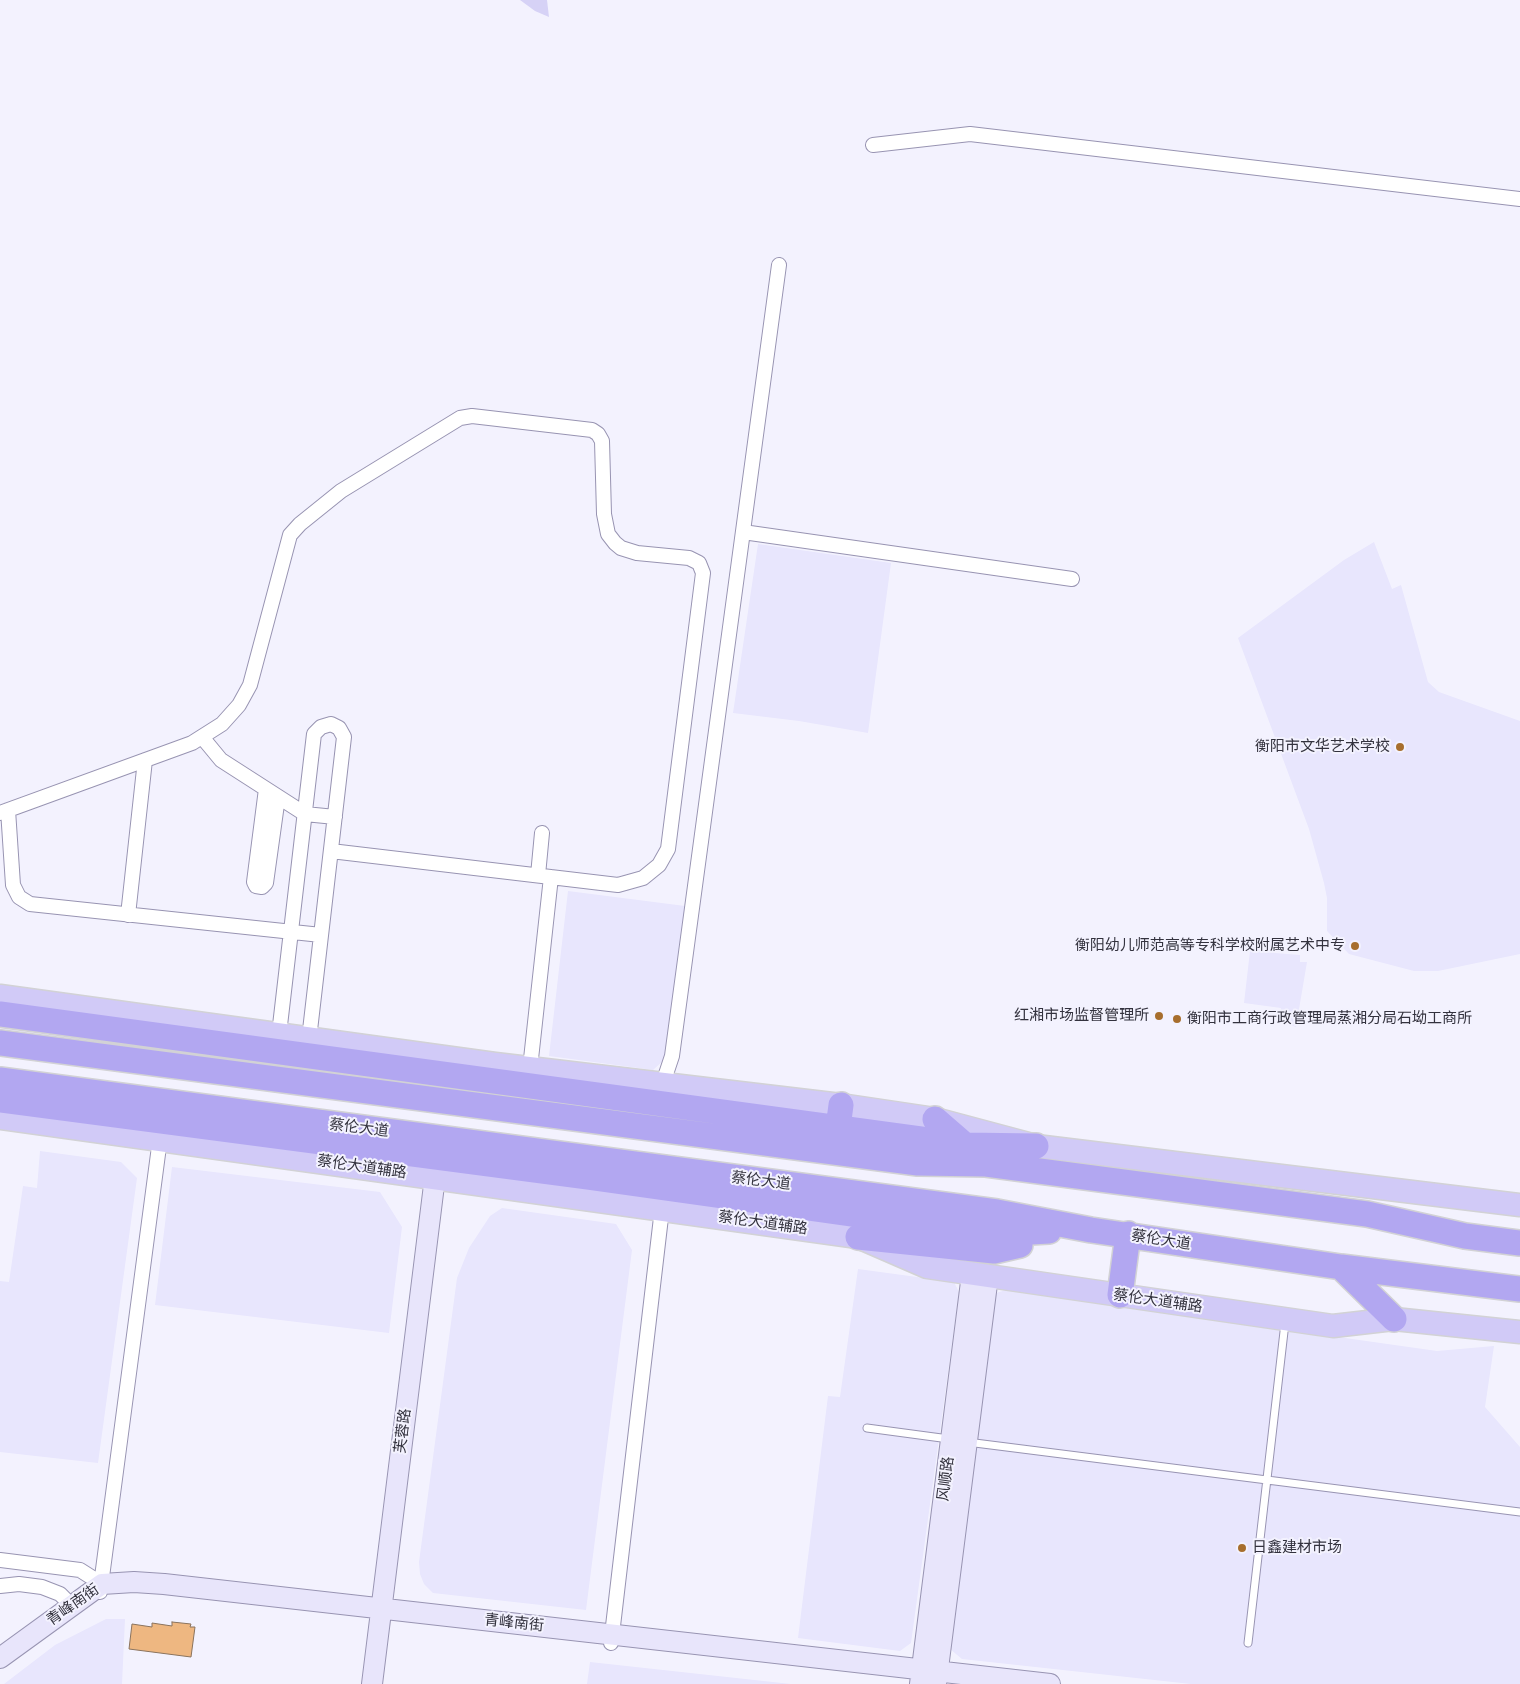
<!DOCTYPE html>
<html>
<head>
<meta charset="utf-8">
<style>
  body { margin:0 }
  canvas { display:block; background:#f3f2fe }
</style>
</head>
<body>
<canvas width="1520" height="1684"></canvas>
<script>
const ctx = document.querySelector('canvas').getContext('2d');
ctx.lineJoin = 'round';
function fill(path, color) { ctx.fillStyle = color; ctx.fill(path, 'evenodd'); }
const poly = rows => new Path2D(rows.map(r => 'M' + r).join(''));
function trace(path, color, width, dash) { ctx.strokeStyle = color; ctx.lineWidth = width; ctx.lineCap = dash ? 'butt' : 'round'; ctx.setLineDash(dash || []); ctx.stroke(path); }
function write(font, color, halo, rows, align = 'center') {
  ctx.font = font + ' Literata,"Noto Sans SC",serif'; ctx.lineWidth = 4; ctx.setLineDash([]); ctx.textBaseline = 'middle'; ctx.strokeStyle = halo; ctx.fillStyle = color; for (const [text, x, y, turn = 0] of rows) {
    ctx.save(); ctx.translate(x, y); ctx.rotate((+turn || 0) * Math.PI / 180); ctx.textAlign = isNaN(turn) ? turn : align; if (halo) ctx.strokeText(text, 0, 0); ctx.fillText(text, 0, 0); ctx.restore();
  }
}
fill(poly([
  [1374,542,1392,589,1401,585,1428,682,1439,692,1520,721,1520,954,1438,971,1414,971,1349,954,1327,931,1327,898,1324,883,1309,829,1238,638,1344,560],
  [758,544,891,563,868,733,799,721,733,713],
  [568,891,685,906,664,1060,653,1070,549,1056],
  [1250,951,1300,955,1300,962,1307,962,1296,1027,1280,1021,1281,1008,1244,1003],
  [40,1151,121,1162,137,1178,98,1463,0,1452,0,1281,9,1282,23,1186,37,1188],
  [172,1167,380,1192,402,1227,389,1333,155,1305],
  [502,1208,616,1224,632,1250,586,1610,433,1593,424,1584,420,1574,419,1562,457,1278,469,1248,490,1216],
  [858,1269,954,1282,959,1292,911,1643,900,1651,798,1638,828,1396,840,1397],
  [1006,1290,1437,1351,1494,1346,1485,1407,1520,1447,1520,1684,1191,1684,962,1659,950,1649,996,1293],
  [106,1619,125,1619,122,1684,4,1684,55,1645],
  [590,1662,791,1684,587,1684]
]), '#e8e6fd');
fill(poly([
  [520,0,547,0,549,17,535,11]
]), '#d6d2f6');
const building = poly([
  [172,1622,191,1624,190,1627,195,1627,191,1657,129,1649,132,1624,152,1627,152,1623,172,1626,172,1622]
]);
fill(building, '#eeb781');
trace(building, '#8a735d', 1);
const lane = poly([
  [867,1428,949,1439],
  [967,1442,1520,1512],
  [1248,1643,1285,1323]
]);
const street = poly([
  [873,145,970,134,1520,199],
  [743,532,1072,579],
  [202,737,221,760,305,814,335,817],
  [266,789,254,882,256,886,262,887,266,883,278,797],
  [8,810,13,885,19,897,30,904,321,935],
  [0,813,192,743,222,724,239,705,250,685,290,535,300,524,341,491,460,418,472,416,592,430,598,434,602,441,604,514,608,534,615,543,621,548,637,553,689,558,699,563,703,573,668,849,659,865,643,878,618,885,331,851],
  [538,875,542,833],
  [128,915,145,760],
  [279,1034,314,734,321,727,331,724,339,728,344,737,309,1039],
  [530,1068,551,877],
  [663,1083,672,1056,779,265],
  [0,1560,80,1570,102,1584],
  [0,1586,19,1584,42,1587,60,1594,72,1606],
  [100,1592,160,1139],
  [611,1643,662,1209]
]);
const secondary = poly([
  [0,1658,102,1584,134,1582,164,1584,1050,1684],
  [372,1684,435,1177],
  [920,1684,972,1274],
  [936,1684,988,1276]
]);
const primary = poly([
  [0,996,495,1064,841,1105,935,1119,1036,1146,1520,1205],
  [0,1118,858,1237,927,1267,1333,1326,1394,1319,1520,1332]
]);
const highway = poly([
  [0,1014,965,1145,986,1164],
  [0,1043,918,1163,986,1164,1367,1214,1465,1236,1520,1243],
  [0,1080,997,1212,1091,1230,1341,1267,1520,1289],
  [0,1100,588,1177,995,1234,1049,1231],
  [935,1119,965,1145,1036,1146],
  [838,1128,841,1105],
  [858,1237,994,1251,1020,1245],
  [1341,1267,1394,1319],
  [1120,1295,1128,1234]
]);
trace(lane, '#9894b2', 9);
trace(street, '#9894b2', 16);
trace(secondary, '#9894b2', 22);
trace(primary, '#d2d2d5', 25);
trace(highway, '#d2d2d5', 28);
trace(lane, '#fff', 7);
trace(street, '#fff', 14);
trace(secondary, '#e8e5fb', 20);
trace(primary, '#d1caf7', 22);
trace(highway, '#b2a7f1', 25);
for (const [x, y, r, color] of [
  [1400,747,5,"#a76e2d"],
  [1355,946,5,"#a76e2d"],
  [1159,1016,5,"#a76e2d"],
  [1177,1019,5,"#a76e2d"],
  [1242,1548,5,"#a76e2d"]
]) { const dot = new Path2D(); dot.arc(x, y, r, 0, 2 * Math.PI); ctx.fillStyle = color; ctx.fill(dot); trace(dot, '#f3f2fe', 2); }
write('15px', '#33323e', '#f3f2fe', [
  ["衡阳市文华艺术学校",1390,747],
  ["衡阳幼儿师范高等专科学校附属艺术中专",1345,946],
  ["红湘市场监督管理所",1149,1016],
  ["衡阳市工商行政管理局蒸湘分局石坳工商所",1187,1019,"left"],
  ["日鑫建材市场",1252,1548,"left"]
], 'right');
write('15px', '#33323e', '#f3f2fe', [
  ["蔡伦大道",359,1128,7],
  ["蔡伦大道辅路",362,1167,8],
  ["蔡伦大道",761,1181,7],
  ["蔡伦大道辅路",763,1223,8],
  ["蔡伦大道",1161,1240,9],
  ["蔡伦大道辅路",1158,1301,8],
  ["芙蓉路",403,1431,-83],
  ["风顺路",946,1479,-83],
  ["青峰南街",73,1605,-35],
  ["青峰南街",514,1623,6]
]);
</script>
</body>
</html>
